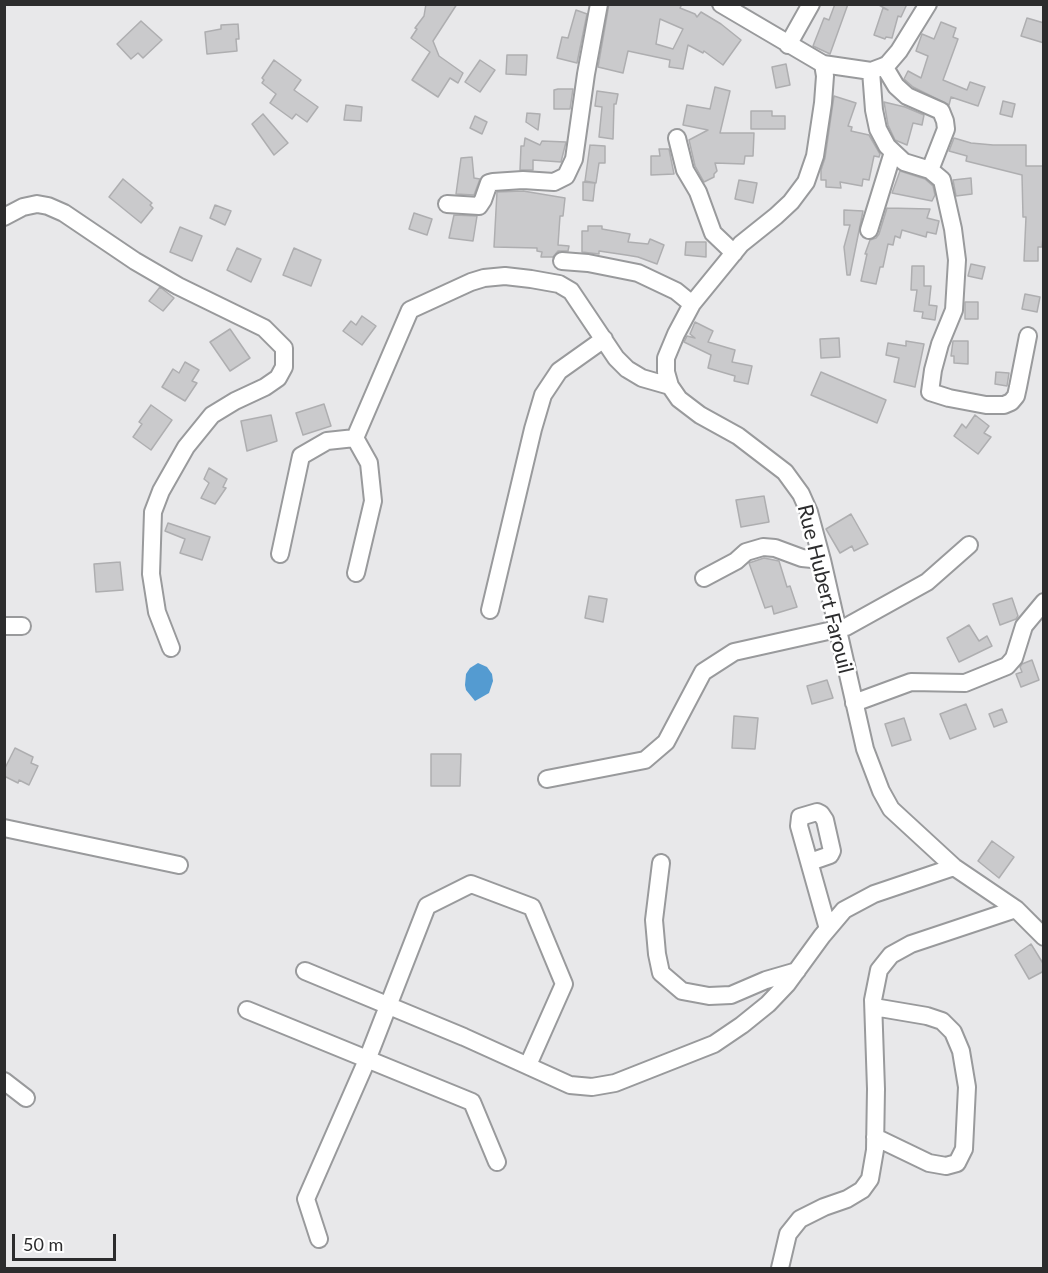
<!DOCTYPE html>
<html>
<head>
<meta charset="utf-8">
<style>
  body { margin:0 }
  #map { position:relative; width:1048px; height:1273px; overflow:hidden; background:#e8e8ea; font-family:Lato,sans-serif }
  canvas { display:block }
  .frame { position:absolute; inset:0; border:6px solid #2c2c2d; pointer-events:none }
  .scale { position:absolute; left:12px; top:1234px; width:104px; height:27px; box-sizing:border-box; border:3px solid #2c2c2d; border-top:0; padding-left:8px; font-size:18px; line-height:21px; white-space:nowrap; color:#2c2c2d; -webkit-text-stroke:4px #fff; paint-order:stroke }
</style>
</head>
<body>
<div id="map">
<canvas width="1048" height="1273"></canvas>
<div class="frame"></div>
<div class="scale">50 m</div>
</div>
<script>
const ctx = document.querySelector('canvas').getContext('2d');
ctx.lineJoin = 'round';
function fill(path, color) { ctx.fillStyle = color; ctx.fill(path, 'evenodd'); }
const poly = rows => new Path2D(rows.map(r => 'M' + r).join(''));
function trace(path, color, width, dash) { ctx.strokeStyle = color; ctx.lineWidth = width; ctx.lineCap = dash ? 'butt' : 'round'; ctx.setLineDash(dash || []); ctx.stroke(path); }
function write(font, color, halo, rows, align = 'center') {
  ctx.font = font + ' Lato,sans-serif'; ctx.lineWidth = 5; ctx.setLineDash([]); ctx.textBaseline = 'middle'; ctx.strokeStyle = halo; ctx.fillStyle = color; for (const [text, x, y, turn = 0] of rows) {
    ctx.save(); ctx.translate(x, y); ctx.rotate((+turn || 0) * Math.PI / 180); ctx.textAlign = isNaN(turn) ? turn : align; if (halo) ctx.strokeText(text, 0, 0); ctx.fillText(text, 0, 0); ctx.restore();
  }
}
fill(poly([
  [478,663,487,667,492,674,493,681,489,693,475,701,466,690,465,685,466,674,470,668]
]), '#549bd1');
const building = poly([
  [426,4,457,4,433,41,439,56,463,73,458,83,450,78,438,97,412,80,430,52,411,38,417,29,415,28,424,16,426,4],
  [609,4,682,4,680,8,695,14,697,17,701,12,721,24,741,40,723,65,704,51,703,53,688,45,683,69,669,67,670,60,628,51,623,73,598,67,609,4],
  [660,19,683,29,673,49,656,44,660,19],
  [835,4,848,4,830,54,813,46,824,18,829,20,835,4],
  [877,4,907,4,901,17,898,16,892,38,886,37,885,39,874,35,883,8,888,10,877,4],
  [576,10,587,14,577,63,557,58,562,37,568,38,576,10],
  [1027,18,1044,23,1044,43,1021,36,1027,18],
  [141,21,162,40,143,58,138,53,131,59,117,44,141,21],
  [941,22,956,28,953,37,958,39,943,80,967,90,970,82,985,87,978,106,951,97,949,105,913,87,904,79,908,71,921,78,928,56,916,51,922,34,934,39,941,22],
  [238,24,239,39,236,39,237,51,207,54,205,32,221,29,221,25,238,24],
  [507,55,527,55,526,75,506,74,507,55],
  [274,60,301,80,294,90,318,107,307,122,296,114,292,119,270,103,276,94,262,83,264,80,262,78,274,60],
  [480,60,495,70,480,92,465,82,480,60],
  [786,64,790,85,776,88,772,67,786,64],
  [715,87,730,91,720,133,754,133,753,156,745,156,744,164,715,163,717,171,714,174,714,177,704,182,695,166,689,140,708,130,683,125,687,105,710,109,715,87],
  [558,89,573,89,570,109,554,109,554,90,558,89],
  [597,91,618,94,616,104,614,104,613,139,599,137,602,107,595,106,597,91],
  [834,96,856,103,848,126,852,127,851,131,869,135,880,154,879,157,874,156,869,180,863,179,862,186,840,182,841,188,826,187,826,180,821,180,821,170,825,158,834,96],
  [1003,101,1015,104,1012,117,1000,114,1003,101],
  [884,102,905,107,924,115,922,125,913,123,907,145,895,140,888,125,884,102],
  [346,105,362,107,361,121,344,120,346,105],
  [751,111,772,111,772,116,785,116,785,129,751,129,751,111],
  [527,113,540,114,538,130,526,122,527,113],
  [263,114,288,143,274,155,252,124,263,114],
  [475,116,487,122,482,134,470,128,475,116],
  [525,138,540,145,542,141,566,142,561,162,533,160,533,170,520,170,521,146,524,146,525,138],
  [954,138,971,143,993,145,1026,145,1026,166,1044,166,1044,227,1042,247,1038,247,1038,261,1024,261,1026,217,1023,217,1022,175,966,161,967,156,949,151,954,138],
  [590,145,605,146,605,163,599,163,596,183,585,181,590,145],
  [659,149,669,149,674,174,651,175,651,156,660,156,659,149],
  [472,157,474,178,480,179,474,195,456,194,461,158,472,157],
  [900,171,925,179,933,186,935,195,932,201,892,193,900,171],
  [971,178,972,194,956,196,953,180,971,178],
  [123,179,152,203,150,205,153,208,141,223,109,197,123,179],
  [739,180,757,183,753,203,735,199,739,180],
  [583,182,595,183,593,201,583,200,583,182],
  [523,191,565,198,563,216,560,216,558,245,569,246,568,251,558,251,553,257,541,257,542,252,537,251,537,248,494,247,497,192,523,191],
  [215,205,231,211,225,225,210,218,215,205],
  [887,208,930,209,927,218,939,221,936,234,927,232,926,237,902,230,900,238,895,236,893,245,888,244,883,267,880,267,876,284,861,281,867,254,865,254,870,240,876,238,879,234,887,208],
  [844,210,863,211,850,275,847,275,844,247,850,225,844,225,844,210],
  [414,213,432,219,427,235,409,229,414,213],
  [454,215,477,216,473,241,449,238,454,215],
  [588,226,602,226,602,229,630,234,628,242,648,244,650,239,664,245,657,264,638,257,626,255,599,251,599,254,582,252,582,231,588,231,588,226],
  [180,227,202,236,192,261,170,252,180,227],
  [686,242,706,242,706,257,685,255,686,242],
  [237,248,261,259,251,282,227,270,237,248],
  [294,248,321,260,311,286,283,275,294,248],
  [971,264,985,267,982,279,968,276,971,264],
  [912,266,924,266,924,286,931,286,929,305,937,306,935,320,922,318,923,312,914,311,917,290,911,290,912,266],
  [160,287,174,298,163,311,149,301,160,287],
  [1025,294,1040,297,1037,312,1022,309,1025,294],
  [965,302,978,302,978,319,965,319,965,302],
  [362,316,376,326,362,345,343,331,351,321,356,325,362,316],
  [695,322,713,331,708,342,735,350,732,362,752,366,748,384,734,381,735,376,708,368,711,355,684,342,687,336,695,338,690,334,695,322],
  [230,329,250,358,230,371,210,342,230,329],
  [839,338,840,357,821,358,820,339,839,338],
  [906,341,924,344,915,387,894,382,899,358,886,355,888,343,906,346,906,341],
  [953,341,968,341,968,364,954,363,954,356,951,356,953,341],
  [185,362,199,370,192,381,197,383,185,401,162,387,173,369,179,373,185,362],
  [821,372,886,400,877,423,811,395,821,372],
  [996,372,1009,373,1007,386,995,384,996,372],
  [324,404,331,426,303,435,296,413,324,404],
  [151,405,172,420,151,450,133,437,142,424,139,422,151,405],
  [271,415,277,441,247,451,241,421,271,415],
  [975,415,989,426,984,433,991,437,978,454,954,436,962,424,966,428,975,415],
  [209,468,227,479,223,487,226,488,215,504,201,498,209,483,204,479,209,468],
  [764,496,769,522,741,527,736,500,764,496],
  [851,514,868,544,854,551,852,546,840,553,826,529,851,514],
  [168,523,210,537,202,560,180,553,185,539,165,531,168,523],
  [764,558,779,561,787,587,790,586,797,607,774,614,772,606,765,608,749,563,764,558],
  [120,562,123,590,96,592,94,564,120,562],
  [589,596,607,599,603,622,585,618,589,596],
  [1012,598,1018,616,1016,619,1000,625,993,604,1012,598],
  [969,625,979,641,987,636,992,646,959,662,947,638,969,625],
  [1032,660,1039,680,1021,687,1016,674,1022,672,1020,667,1022,664,1032,660],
  [827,680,833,698,812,704,807,686,827,680],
  [966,704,976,729,950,739,940,714,966,704],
  [1002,709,1007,722,994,727,989,714,1002,709],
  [734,716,758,718,755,749,732,748,734,716],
  [904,718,911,740,892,746,885,724,904,718],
  [15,748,33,757,31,763,38,766,29,785,19,780,18,783,4,776,4,770,15,748],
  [431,754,461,754,460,786,431,786,431,754],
  [992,841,1014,857,999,878,978,861,992,841],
  [1031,944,1044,965,1044,971,1029,979,1015,955,1031,944]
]);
fill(building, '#cacacc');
trace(building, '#aeaeb0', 1.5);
const minor = poly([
  [721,4,823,64,871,71,887,65,899,51,928,4],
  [788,45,811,4],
  [823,64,825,76,823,103,815,156,806,182,791,202,776,216,741,244,692,304,676,334,666,358,666,372,670,386,679,399,700,415,738,436,785,472,801,494,809,512,822,560,865,749,881,791,891,809,954,867,1016,909,1044,937],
  [884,66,896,86,907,96,941,111,945,121,946,129,930,170],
  [871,71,874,110,878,129,887,146,904,162,930,170,942,180,953,229,957,260,954,310,940,344,933,370,930,392,949,398,986,405,1004,405,1011,402,1016,396,1018,387,1028,336],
  [677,138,685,170,698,192,713,233,734,253],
  [447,204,479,206,483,200,489,183,493,182,523,180,554,182,566,176,574,159,586,74,599,4],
  [4,217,23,207,37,204,48,206,64,213,135,261,178,286,264,328,284,348,284,367,278,378,265,387,235,401,212,415,186,447,161,491,153,512,151,574,157,612,171,648],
  [869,230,893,152],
  [562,261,588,263,638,273,676,291,692,304],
  [355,438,410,310,471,282,484,278,505,276,531,279,559,284,571,291,616,358,627,369,642,378,670,386],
  [280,554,301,456,327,441,355,438,369,463,373,501,356,573],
  [704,578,736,561,746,552,763,547,775,548,802,558,822,560],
  [490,610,533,429,543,395,559,371,604,339],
  [4,626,22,626],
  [854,703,911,682,965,683,1007,666,1014,658,1024,626,1044,602],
  [547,779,645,760,666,742,703,672,734,652,846,627,927,582,969,545],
  [4,828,179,865],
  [810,862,830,855,832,851,825,820,821,814,817,812,800,817,799,826,828,929],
  [661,863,654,920,657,954,661,973,682,991,709,996,731,995,766,980,797,971],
  [305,971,464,1037,570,1085,592,1087,615,1083,714,1044,742,1025,768,1004,787,984,822,936,844,910,874,894,954,867],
  [874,1007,927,1016,942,1021,953,1032,961,1051,967,1087,964,1149,957,1163,946,1166,929,1163,875,1137],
  [247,1010,472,1102,497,1162],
  [4,1081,26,1098],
  [319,1239,306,1199,367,1060,427,906,471,884,532,907,564,984,528,1065],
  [780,1268,788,1234,800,1219,824,1207,847,1199,862,1190,870,1179,875,1150,876,1089,873,1000,879,970,891,955,911,944,1016,909]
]);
trace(minor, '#999a9c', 20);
trace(minor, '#fff', 16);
write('21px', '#2c2c2d', '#fff', [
  ["Rue Hubert Farouil",825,589,76]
]);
</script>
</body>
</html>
